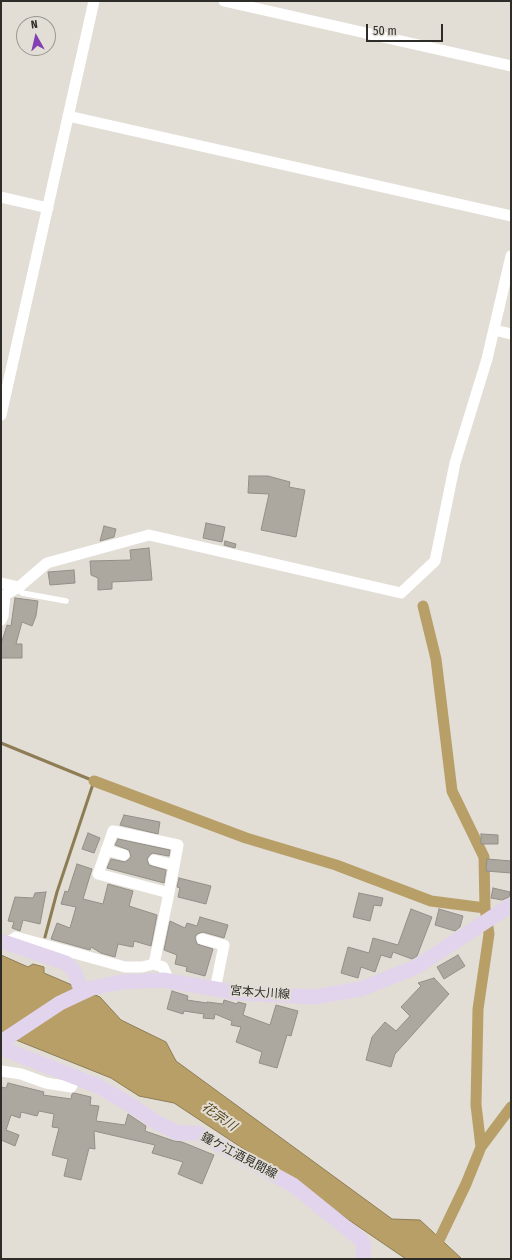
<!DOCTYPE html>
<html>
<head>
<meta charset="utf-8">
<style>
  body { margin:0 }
  #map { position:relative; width:512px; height:1260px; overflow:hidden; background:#e2ded6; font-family:"Fira Sans Condensed",sans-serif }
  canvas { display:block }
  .frame { position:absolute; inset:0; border:2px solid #2d2c29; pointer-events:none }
  .north { position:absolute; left:16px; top:16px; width:40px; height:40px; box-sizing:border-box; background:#e2ded6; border:1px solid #9a9791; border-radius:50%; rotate:352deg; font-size:11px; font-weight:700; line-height:16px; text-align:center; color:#2d2c29 }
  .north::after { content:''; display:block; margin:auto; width:14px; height:18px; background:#833fb3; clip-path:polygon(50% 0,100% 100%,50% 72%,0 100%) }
  .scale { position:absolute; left:366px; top:24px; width:77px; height:18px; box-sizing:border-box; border:2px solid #2d2c29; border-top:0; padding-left:5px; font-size:12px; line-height:14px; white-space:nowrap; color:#2d2c29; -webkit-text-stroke:3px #e2ded6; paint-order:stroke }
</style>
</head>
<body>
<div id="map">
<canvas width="512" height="1260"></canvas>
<div class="frame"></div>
<div class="north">N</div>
<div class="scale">50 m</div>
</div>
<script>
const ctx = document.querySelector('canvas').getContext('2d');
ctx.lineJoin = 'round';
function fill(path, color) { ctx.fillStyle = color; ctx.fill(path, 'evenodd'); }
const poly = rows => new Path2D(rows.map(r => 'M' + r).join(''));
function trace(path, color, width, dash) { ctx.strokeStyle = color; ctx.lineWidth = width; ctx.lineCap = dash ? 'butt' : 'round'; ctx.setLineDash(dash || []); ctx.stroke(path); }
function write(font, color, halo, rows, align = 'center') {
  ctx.font = font + ' "Fira Sans Condensed","Noto Sans JP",sans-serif'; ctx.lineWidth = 4; ctx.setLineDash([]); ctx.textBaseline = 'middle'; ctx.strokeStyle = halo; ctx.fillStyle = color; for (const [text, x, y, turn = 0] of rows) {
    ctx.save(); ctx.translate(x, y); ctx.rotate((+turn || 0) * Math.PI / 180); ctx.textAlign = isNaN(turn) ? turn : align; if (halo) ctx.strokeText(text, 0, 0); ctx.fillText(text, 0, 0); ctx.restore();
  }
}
const water = poly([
  [1,955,28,967,33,964,44,967,44,973,100,997,121,1020,166,1042,176,1061,392,1219,420,1220,462,1259,406,1259,274,1169,174,1103,139,1096,111,1078,1,1034,1,955]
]);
fill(water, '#b89f67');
trace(water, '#8e7c54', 1);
trace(poly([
  [1,743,94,781,57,892,45,937]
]), '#8e7c54', 3);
trace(poly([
  [423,606,436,659,452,791,484,857,485,908,489,934,478,1009,476,1105,481,1147,466,1184,430,1259],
  [94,781,246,838,336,865,431,901,485,908],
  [481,1147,511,1107]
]), '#b89f67', 11);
const building = poly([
  [249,476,268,476,290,482,289,487,305,490,296,537,261,530,269,494,248,493,249,476],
  [206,523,225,527,222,542,203,538,206,523],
  [104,526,116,529,114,537,100,541,104,526],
  [225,541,236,544,235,548,224,545,225,541],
  [149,548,152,580,112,582,112,589,98,590,98,578,91,575,90,561,131,560,130,550,149,548],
  [74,570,75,583,50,585,48,572,74,570],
  [15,598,38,601,36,616,32,626,22,622,16,644,22,644,22,658,1,658,1,644,7,625,11,626,15,598],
  [124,815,160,822,158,834,120,825,124,815],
  [88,833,100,838,94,853,82,849,88,833],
  [481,834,498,835,498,844,481,844,481,834],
  [118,839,170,850,169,856,152,853,147,859,149,865,166,870,164,883,107,868,111,859,125,862,131,857,129,850,115,845,118,839],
  [487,859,511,861,511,873,486,871,487,859],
  [77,864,92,869,83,899,103,904,108,884,133,891,129,906,157,915,151,946,134,941,133,947,118,944,115,957,101,953,91,947,90,950,51,939,57,923,70,928,76,907,61,904,65,891,68,892,77,864],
  [179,878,211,886,206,904,178,897,180,888,177,887,179,878],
  [493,888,510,892,509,897,502,900,491,898,493,888],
  [46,892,40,924,23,920,20,931,12,928,14,922,8,921,15,897,33,898,35,893,46,892],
  [359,893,383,898,381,906,374,905,370,921,353,917,359,893],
  [411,909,432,917,417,956,412,959,393,952,391,958,381,955,375,972,361,967,358,978,341,973,348,947,369,953,373,938,398,945,411,909],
  [439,909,463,916,460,927,455,931,435,925,439,909],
  [200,917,228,925,224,938,203,932,197,934,195,937,197,944,213,949,205,976,186,971,187,967,175,964,177,955,164,950,170,921,185,928,187,923,197,926,200,917],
  [458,955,465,966,444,979,437,967,458,955],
  [434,978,449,994,395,1054,391,1067,366,1060,372,1037,385,1022,396,1031,410,1016,401,1007,421,986,418,983,434,978],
  [172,991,188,996,187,1000,207,1003,207,1002,223,1004,224,1000,237,1004,238,1002,246,1004,243,1015,270,1025,276,1005,298,1011,291,1036,287,1035,277,1068,259,1063,262,1052,236,1042,241,1027,231,1025,232,1021,215,1014,214,1019,203,1018,204,1014,184,1011,183,1014,167,1009,172,991],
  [8,1083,44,1092,43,1095,71,1099,72,1094,74,1093,91,1097,90,1105,99,1106,96,1121,125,1125,128,1114,146,1126,145,1131,174,1141,182,1142,214,1155,202,1184,178,1174,183,1162,152,1153,155,1145,94,1131,95,1149,89,1148,81,1180,64,1176,68,1159,52,1155,59,1128,52,1127,54,1114,39,1111,37,1116,21,1112,20,1118,11,1115,6,1130,19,1135,15,1146,1,1140,1,1087,6,1088,8,1083]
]);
fill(building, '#aca8a0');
trace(building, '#938f88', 1);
trace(poly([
  [19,587,22,593,66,601]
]), '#fff', 5.5);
trace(poly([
  [224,1,511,66],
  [68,116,511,216],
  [1,197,48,208],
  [494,330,511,334],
  [1,415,94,1],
  [1,583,19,587],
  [1,620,3,616,5,595,19,587,47,563,149,535,401,593,435,561,455,463,487,359,511,256],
  [106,850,124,855],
  [154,860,174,865],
  [202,939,224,945,215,990],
  [7,943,16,937,125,967,142,967,154,964,163,967,166,974,163,980],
  [154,964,169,893,178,845,113,831,98,874,169,893],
  [1,1071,21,1074,46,1083,71,1087,77,1077]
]), '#fff', 11);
trace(poly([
  [1,941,66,963,74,971,82,992],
  [1,1042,60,1003,92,988,122,982,163,980,239,993,314,997,361,989,416,967,511,905],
  [1,1048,98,1086,134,1107,156,1122,178,1133,198,1133,293,1185,360,1239,364,1245,363,1259]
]), '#e1d4ec', 15);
write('12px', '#2d2c29', '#e2ded6', [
  ["宮本大川線",260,993,4],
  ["鐘ケ江酒見間線",239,1156,28]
]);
write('italic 13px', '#524012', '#e2ded6', [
  ["花宗川",219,1117,35]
]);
</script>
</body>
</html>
